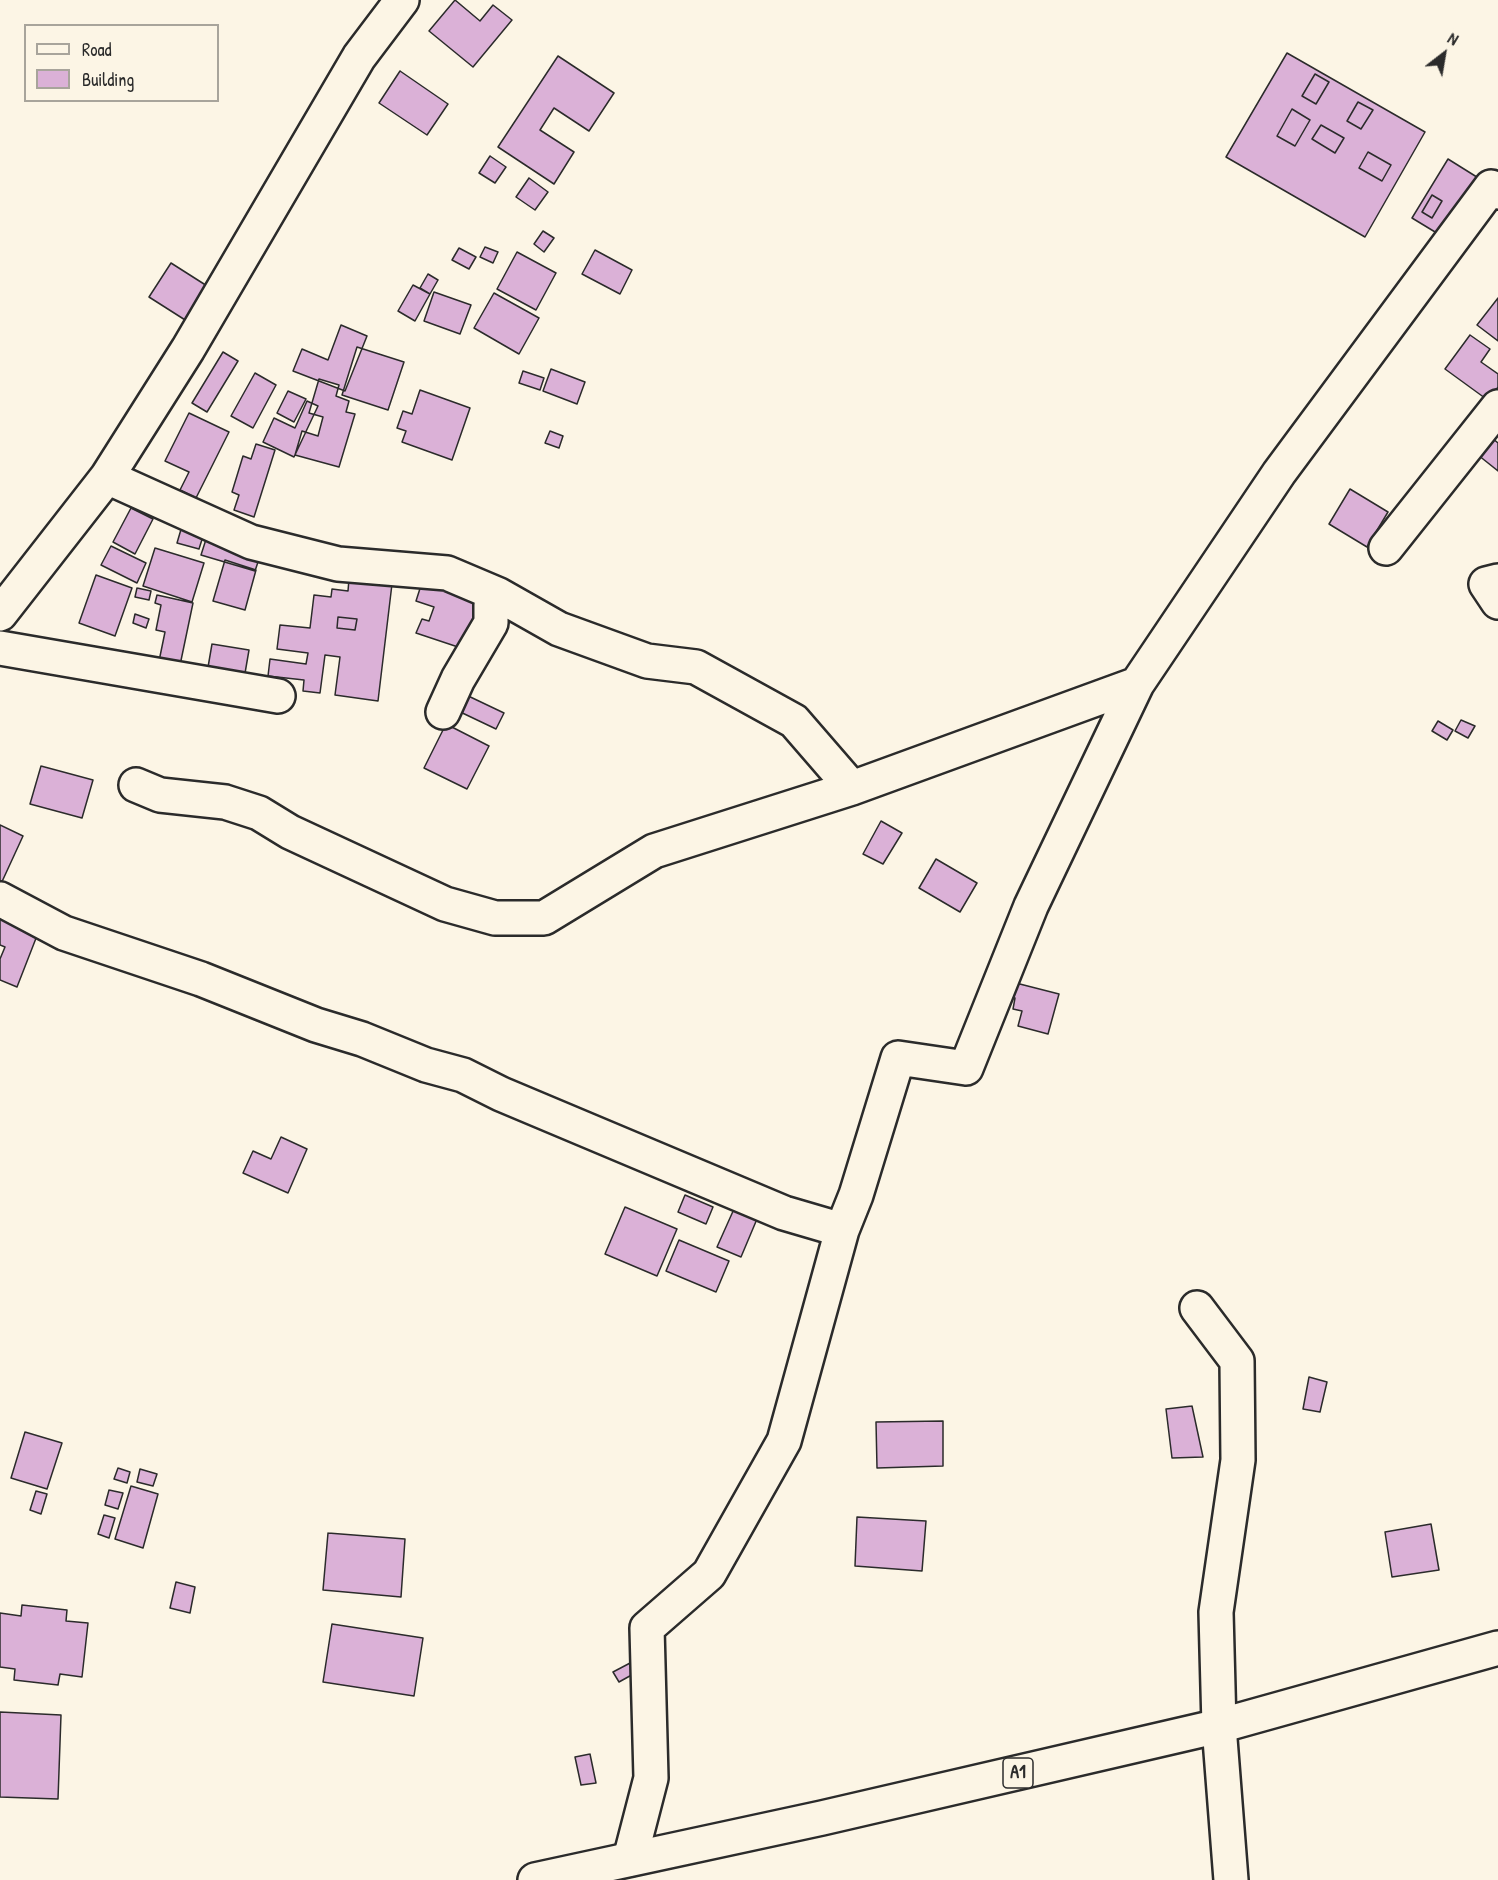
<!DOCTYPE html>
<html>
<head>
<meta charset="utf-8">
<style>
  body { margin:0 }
  #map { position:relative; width:1498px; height:1880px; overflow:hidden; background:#fcf5e5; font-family:"Patrick Hand",sans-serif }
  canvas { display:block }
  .legend { position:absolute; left:24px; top:24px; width:195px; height:78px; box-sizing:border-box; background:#fcf5e5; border:2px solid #a8a49b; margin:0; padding:8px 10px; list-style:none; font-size:18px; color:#2b2b2b }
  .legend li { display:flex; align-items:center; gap:12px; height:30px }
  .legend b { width:30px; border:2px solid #a8a49b }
  .north { position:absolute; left:1414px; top:24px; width:60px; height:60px; -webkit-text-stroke:4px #fcf5e5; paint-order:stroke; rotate:31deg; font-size:16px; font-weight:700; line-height:24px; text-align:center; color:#2b2b2b }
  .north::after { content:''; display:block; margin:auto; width:21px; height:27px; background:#2b2b2b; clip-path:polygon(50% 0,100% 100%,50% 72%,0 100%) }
</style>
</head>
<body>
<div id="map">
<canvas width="1498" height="1880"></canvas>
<ul class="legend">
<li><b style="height:8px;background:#fcf5e5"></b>Road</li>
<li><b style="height:16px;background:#dbb1d7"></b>Building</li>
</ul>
<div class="north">N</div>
</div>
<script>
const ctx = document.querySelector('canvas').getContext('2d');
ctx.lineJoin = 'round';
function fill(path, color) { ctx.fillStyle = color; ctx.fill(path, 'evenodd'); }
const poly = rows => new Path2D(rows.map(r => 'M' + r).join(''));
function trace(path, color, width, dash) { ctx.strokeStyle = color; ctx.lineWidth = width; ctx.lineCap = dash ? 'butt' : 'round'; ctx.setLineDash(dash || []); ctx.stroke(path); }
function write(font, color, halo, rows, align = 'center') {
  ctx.font = font + ' "Patrick Hand",sans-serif'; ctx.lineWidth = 5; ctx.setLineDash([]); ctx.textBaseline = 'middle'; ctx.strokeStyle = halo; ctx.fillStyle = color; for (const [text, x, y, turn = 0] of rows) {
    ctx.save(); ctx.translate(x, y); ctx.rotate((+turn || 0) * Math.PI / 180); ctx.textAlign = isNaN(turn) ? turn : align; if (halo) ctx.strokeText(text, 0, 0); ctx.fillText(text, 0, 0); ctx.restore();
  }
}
const building = poly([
  [455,0,480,21,493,5,512,20,473,67,429,31,455,0],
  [1287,53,1425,132,1365,237,1226,157,1287,53],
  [1315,74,1329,82,1316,104,1302,96,1315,74],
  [1358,102,1373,110,1361,129,1347,121,1358,102],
  [1292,109,1310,120,1295,146,1277,136,1292,109],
  [1321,125,1344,138,1335,153,1312,139,1321,125],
  [1368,152,1391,165,1382,181,1359,168,1368,152],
  [558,56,614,93,589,131,554,108,540,130,574,152,554,184,498,147,558,56],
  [400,71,448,104,427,135,379,103,400,71],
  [1315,74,1329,82,1316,104,1302,96,1315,74],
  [1358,102,1373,110,1361,129,1347,121,1358,102],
  [1292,109,1310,120,1295,146,1277,136,1292,109],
  [1321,125,1344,138,1335,153,1312,139,1321,125],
  [1368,152,1391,165,1382,181,1359,168,1368,152],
  [490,156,506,167,495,183,479,173,490,156],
  [1448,159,1480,179,1445,238,1412,218,1448,159],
  [1432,195,1442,201,1432,218,1422,212,1432,195],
  [529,178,548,192,535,210,516,197,529,178],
  [1432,195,1442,201,1432,218,1422,212,1432,195],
  [543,231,554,238,544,252,534,244,543,231],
  [485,247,498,252,493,263,480,257,485,247],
  [459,248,476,257,469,269,452,260,459,248],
  [595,250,632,270,620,294,582,274,595,250],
  [517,252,556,273,536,310,497,289,517,252],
  [171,263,215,291,193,325,149,297,171,263],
  [428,274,438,280,430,294,420,288,428,274],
  [413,285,430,294,415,321,398,311,413,285],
  [434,292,471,305,460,334,424,321,434,292],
  [494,293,539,318,519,354,474,328,494,293],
  [1498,298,1498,341,1477,325,1498,298],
  [341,325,367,336,345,391,293,371,302,349,328,360,341,325],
  [1470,335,1490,349,1481,362,1498,374,1498,387,1489,401,1445,369,1470,335],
  [357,347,404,362,388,410,342,395,357,347],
  [223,352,238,361,207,412,192,403,223,352],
  [551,369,585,382,577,404,543,391,551,369],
  [523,371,544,378,540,390,519,383,523,371],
  [255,373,276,385,253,428,231,416,255,373],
  [319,379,339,385,336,396,349,401,346,412,355,414,339,467,295,455,302,431,318,436,323,417,309,413,319,379],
  [420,390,470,408,452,460,402,442,406,431,397,428,403,411,412,414,420,390],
  [288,391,306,399,294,422,277,413,288,391],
  [307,401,318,406,294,457,263,442,274,418,295,428,307,401],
  [189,413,229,432,196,498,180,490,189,472,165,461,189,413],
  [550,431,563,436,559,448,545,443,550,431],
  [1492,438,1498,443,1498,471,1478,455,1492,438],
  [256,444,275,450,254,517,234,510,239,495,232,492,243,456,251,459,256,444],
  [1350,489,1388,512,1367,547,1329,524,1350,489],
  [131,508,153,519,135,554,113,542,131,508],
  [182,526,204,533,199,549,177,543,182,526],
  [208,533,262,550,255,571,201,555,208,533],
  [111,546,146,563,137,583,101,565,111,546],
  [155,548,204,563,192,602,143,586,155,548],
  [225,560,256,570,245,610,213,601,225,560],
  [96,575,132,588,115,636,79,623,96,575],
  [424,576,482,596,464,649,416,633,422,619,429,621,434,607,416,601,424,576],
  [349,579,392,584,378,701,335,695,340,657,325,655,320,693,303,691,304,680,268,676,270,659,306,664,308,653,277,649,280,625,310,628,314,595,331,597,332,589,348,591,349,579],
  [338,617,357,619,355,630,337,628,338,617],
  [137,588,151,591,149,600,135,597,137,588],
  [157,595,193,603,179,670,158,666,165,632,156,630,161,605,155,603,157,595],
  [135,614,149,619,146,628,133,623,135,614],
  [338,617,357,619,355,630,337,628,338,617],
  [212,644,249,650,244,679,207,673,212,644],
  [462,693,504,713,496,729,454,709,462,693],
  [1461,720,1475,726,1468,738,1455,731,1461,720],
  [1438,721,1453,730,1447,740,1432,731,1438,721],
  [446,724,489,746,467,789,424,768,446,724],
  [41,766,93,780,82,818,30,804,41,766],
  [881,821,902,833,883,864,863,854,881,821],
  [0,825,23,836,0,886,0,825],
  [936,859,977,883,960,912,919,888,936,859],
  [0,912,40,928,17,987,0,980,0,959,5,947,0,945,0,912],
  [1012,982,1059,994,1048,1034,1018,1026,1022,1011,1013,1009,1015,998,1008,997,1012,982],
  [281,1137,307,1149,288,1193,243,1173,253,1151,271,1159,281,1137],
  [685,1195,713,1207,706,1224,678,1212,685,1195],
  [625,1207,677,1229,657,1276,605,1254,625,1207],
  [734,1209,757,1219,741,1257,717,1247,734,1209],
  [679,1240,729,1261,716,1292,666,1271,679,1240],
  [1309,1377,1327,1382,1320,1412,1303,1409,1309,1377],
  [1192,1406,1203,1457,1172,1458,1166,1409,1192,1406],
  [943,1421,943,1466,877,1468,876,1422,943,1421],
  [25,1432,62,1443,47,1489,11,1478,25,1432],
  [118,1468,130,1472,127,1483,114,1479,118,1468],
  [140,1469,157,1474,153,1486,137,1482,140,1469],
  [131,1486,158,1494,143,1548,115,1539,131,1486],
  [109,1490,123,1493,118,1509,105,1505,109,1490],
  [36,1491,47,1494,41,1514,30,1510,36,1491],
  [104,1515,115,1518,109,1538,98,1534,104,1515],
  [857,1517,926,1521,922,1571,855,1566,857,1517],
  [1431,1524,1439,1570,1392,1577,1385,1532,1431,1524],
  [328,1533,405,1539,401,1597,323,1590,328,1533],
  [176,1582,195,1587,190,1613,170,1608,176,1582],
  [22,1605,67,1610,66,1621,88,1623,82,1677,60,1674,58,1685,14,1680,15,1669,0,1667,0,1613,21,1616,22,1605],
  [332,1624,423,1638,414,1696,323,1682,332,1624],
  [632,1662,637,1672,619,1682,613,1672,632,1662],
  [0,1712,61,1715,58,1799,0,1797,0,1712],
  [590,1754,596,1783,581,1785,575,1757,590,1754]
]);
fill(building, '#dbb1d7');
trace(building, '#2b2b2b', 1.5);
const minor = poly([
  [107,477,251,542,338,564,447,573,499,595,559,629,647,661,696,667,794,721,852,788],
  [1386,548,1498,407],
  [1498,581,1486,584,1498,602],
  [0,614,107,477,188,349,359,57,402,0],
  [0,648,278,696],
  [443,712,458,679,491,623,491,605,499,595],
  [136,785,160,795,225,802,259,813,290,832,445,904,495,918,544,918,654,851,852,788,1137,684],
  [0,899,64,933,201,979,316,1025,362,1039,426,1065,463,1075,501,1094,784,1213,842,1230],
  [1197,1308,1237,1361,1238,1460,1216,1612,1219,1726,1231,1880],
  [630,1859,651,1778,647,1628,709,1574,784,1441,842,1230,856,1195,898,1058,966,1068,1031,906,1137,684,1279,473,1491,187,1498,192]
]);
const highway = poly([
  [535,1880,822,1818,1219,1726,1498,1648]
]);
trace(minor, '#2b2b2b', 38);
trace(highway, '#2b2b2b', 38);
trace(minor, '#fcf5e5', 33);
trace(highway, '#fcf5e5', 33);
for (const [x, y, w] of [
  [1018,1773,30]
]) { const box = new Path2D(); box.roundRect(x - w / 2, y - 15, w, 30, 4.5); ctx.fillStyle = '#fcf5e5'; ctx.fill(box); trace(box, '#2b2b2b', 1.5); }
write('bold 18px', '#2b2b2b', null, [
  ["A1",1018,1773]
]);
</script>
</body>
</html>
